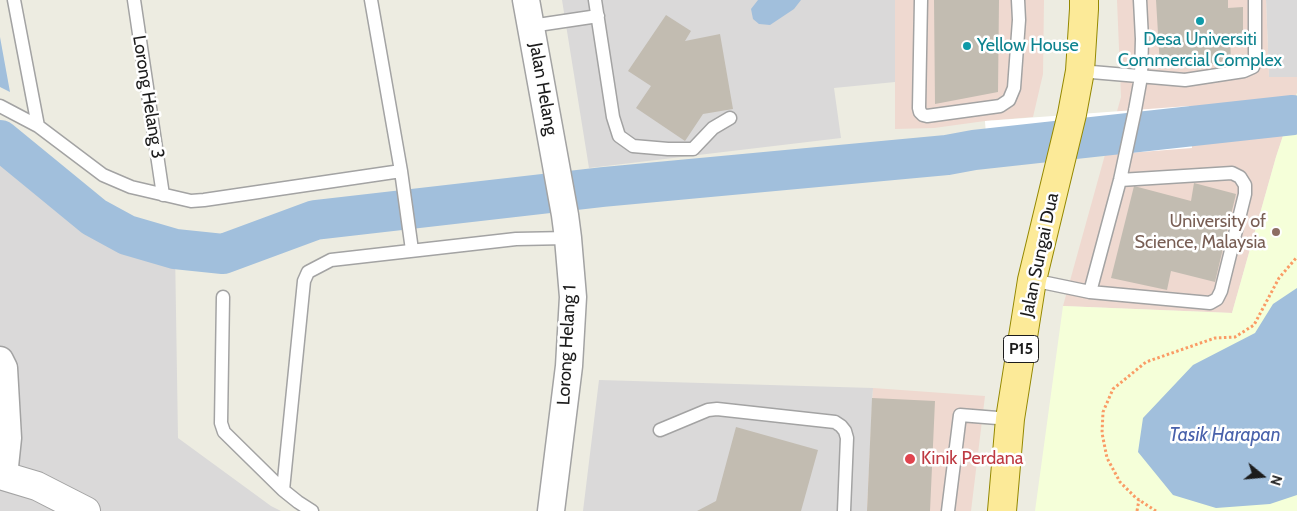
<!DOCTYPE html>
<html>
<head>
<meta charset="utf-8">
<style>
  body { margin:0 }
  #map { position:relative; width:1297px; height:511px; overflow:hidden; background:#edece1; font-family:Cabin,sans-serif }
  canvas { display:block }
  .north { position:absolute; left:1237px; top:451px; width:50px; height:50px; -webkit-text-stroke:4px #fff; paint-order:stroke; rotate:107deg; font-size:14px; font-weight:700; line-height:20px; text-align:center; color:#1c1c1c }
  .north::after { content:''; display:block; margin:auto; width:18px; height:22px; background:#1c1c1c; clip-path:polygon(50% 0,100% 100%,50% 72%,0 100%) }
</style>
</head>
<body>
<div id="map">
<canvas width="1297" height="511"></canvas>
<div class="north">N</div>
</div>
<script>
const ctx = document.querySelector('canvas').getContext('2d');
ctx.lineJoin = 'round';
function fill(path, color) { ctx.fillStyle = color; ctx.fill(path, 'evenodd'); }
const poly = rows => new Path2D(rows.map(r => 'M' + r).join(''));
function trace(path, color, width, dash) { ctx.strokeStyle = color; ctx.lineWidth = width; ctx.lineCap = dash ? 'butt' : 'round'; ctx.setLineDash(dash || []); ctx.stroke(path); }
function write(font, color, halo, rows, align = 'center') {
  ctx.font = font + ' Cabin,sans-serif'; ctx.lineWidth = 5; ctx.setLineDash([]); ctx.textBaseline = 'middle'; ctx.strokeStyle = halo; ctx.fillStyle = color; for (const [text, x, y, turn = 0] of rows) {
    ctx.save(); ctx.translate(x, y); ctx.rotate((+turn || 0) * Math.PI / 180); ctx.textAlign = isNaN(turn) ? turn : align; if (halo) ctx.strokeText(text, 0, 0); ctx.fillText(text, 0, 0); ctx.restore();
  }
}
fill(poly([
  [562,0,895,0,895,82,834,88,841,138,589,168],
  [1266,0,1297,0,1297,77,1269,77],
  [0,140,94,217,127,235,175,249,178,438,271,506,281,511,0,511],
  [599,380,873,388,867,511,583,511]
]), '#dad9d9');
fill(poly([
  [895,0,1044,0,1043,74,1033,117,985,121,934,128,895,129],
  [1117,0,1266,0,1269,77,1297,77,1297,93,1276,157,1232,313,1063,306,1121,97],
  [873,388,985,396,971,511,867,511]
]), '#efd9d0');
fill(poly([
  [1297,93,1297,511,1035,511,1063,306,1232,313,1276,157]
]), '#f5ffd9');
fill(poly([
  [758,0,801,0,794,9,770,25,759,24,753,19,751,9],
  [0,37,10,92,0,87],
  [1297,288,1297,495,1270,504,1216,508,1173,495,1138,452,1143,418,1193,365,1255,333,1273,304]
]), '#a1bfdc');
fill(poly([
  [1189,106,1192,148,988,164,985,121]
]), '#fff');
trace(poly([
  [1293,115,1297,114]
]), '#a1bfdc', 7);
trace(poly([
  [0,140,94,217,127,235,175,249,223,254,315,220,603,187,947,155,974,150,1293,115]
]), '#a1bfdc', 40);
fill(poly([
  [934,0,999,0,998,92,935,104],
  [1156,0,1228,0,1228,8,1243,7,1243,34,1230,34,1231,63,1160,67],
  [666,15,691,31,685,41,720,34,733,109,703,114,685,141,636,108,651,86,628,71],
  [1194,183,1236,194,1215,282,1171,271,1167,290,1111,278,1134,186,1191,201],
  [872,398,935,401,930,511,867,511],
  [736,427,818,450,801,511,697,511,716,501]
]), '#c2bcb1');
const service = poly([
  [14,0,38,126],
  [134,0,163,195],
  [371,0,401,171,412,250],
  [595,0,613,117,619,136,633,146,668,149,693,149,713,128,730,118],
  [921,0,919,108,920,112,923,115,927,116,1000,106,1009,100,1014,88,1019,20,1018,0],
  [531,26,598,16],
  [1080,71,1185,80,1244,71,1253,67,1255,60,1255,0],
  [0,106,38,126,103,175,131,187,191,201,204,200,401,171],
  [1032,280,1090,292,1210,303,1217,299,1221,291,1245,194,1245,185,1240,177,1232,173,1120,180],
  [1090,292,1120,180,1135,110,1141,77,1142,39,1140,0],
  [223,297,221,423,224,432,283,490,304,281,308,272,331,260,516,239,568,238],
  [660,430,708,410,717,409,835,422,841,426,845,431,847,438,844,511],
  [283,490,298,502,312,511],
  [948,511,960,415,1010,419]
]);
const minor = poly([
  [526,0,565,215,568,238,573,297,569,366,551,511],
  [0,360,4,368,8,438,4,476]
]);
const tertiary = poly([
  [0,475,37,486,86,511]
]);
const primary = poly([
  [1002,511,1010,419,1032,280,1072,114,1080,71,1084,9,1084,0]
]);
trace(service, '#a3a3a3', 15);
trace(minor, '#a3a3a3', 29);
trace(tertiary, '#a3a3a3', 30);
trace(primary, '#948800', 30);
trace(poly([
  [1137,511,1139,500],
  [1156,511,1136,498,1120,482,1107,458,1102,433,1103,412,1113,389,1146,362,1215,338,1235,337,1254,325,1279,278,1297,257]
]), '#fa9b65', 3, [2.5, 2.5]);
trace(service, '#fff', 12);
trace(minor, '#fff', 26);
trace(tertiary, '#fff', 28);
trace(primary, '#fcea98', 28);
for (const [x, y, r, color] of [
  [1200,21,5,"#0f9aa8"],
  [967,46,5,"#0f9aa8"],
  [1276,232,5,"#8d6e63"],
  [910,459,6,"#e0444e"]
]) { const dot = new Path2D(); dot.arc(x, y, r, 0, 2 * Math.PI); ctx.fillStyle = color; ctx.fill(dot); trace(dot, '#fff', 2); }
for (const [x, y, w] of [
  [1021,349,35]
]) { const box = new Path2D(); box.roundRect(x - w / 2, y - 13.5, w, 27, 4); ctx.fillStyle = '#fff'; ctx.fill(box); trace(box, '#1c1c1c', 1); }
write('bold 16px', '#1c1c1c', null, [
  ["P15",1021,349]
]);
write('18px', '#0d838f', '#fff', [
  ["Desa Universiti",1200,40],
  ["Commercial Complex",1200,61],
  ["Yellow House",977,46,"left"]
]);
write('18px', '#1c1c1c', '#fff', [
  ["Jalan Helang",543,89,80],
  ["Lorong Helang 3",148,97,81],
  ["Jalan Sungai Dua",1040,255,-78],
  ["Lorong Helang 1",567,345,-87]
]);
write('18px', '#785e54', '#fff', [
  ["University of",1266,222],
  ["Science, Malaysia",1266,243]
], 'right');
write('18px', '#be3a42', '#fff', [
  ["Kinik Perdana",921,459]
], 'left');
write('italic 19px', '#4861ab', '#fff', [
  ["Tasik Harapan",1225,435]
]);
</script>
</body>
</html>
